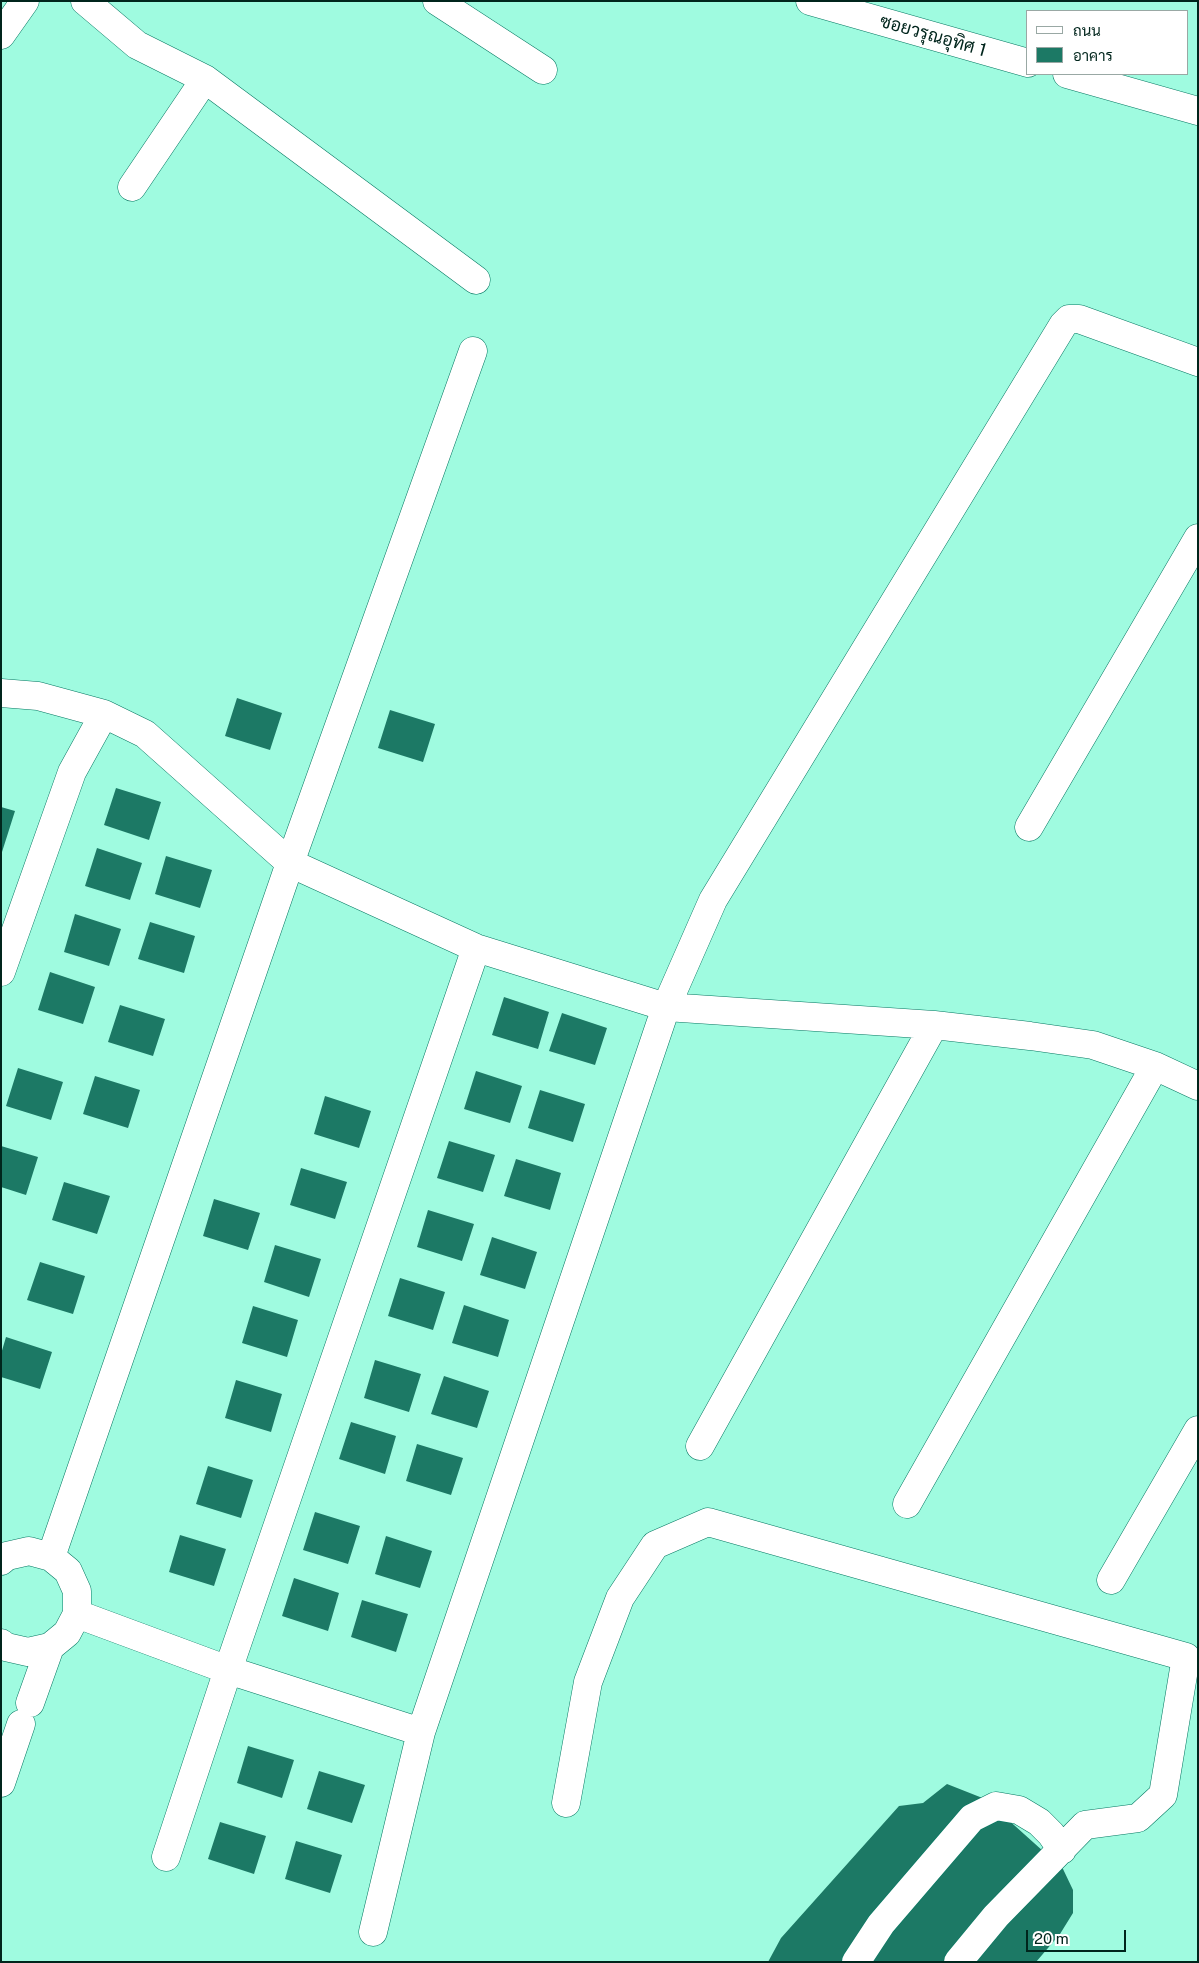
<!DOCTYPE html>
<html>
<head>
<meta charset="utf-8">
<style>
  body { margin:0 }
  #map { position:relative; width:1199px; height:1963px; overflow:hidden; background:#9ffbe0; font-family:"Public Sans",Sarabun,sans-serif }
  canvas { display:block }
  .frame { position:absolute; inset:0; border:2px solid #00251c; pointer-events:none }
  .legend { position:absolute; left:1026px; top:10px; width:162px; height:65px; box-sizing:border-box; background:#fff; border:1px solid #99a8a4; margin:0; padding:6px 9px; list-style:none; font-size:15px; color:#00251c }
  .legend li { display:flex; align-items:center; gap:10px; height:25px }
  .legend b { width:25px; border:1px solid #99a8a4 }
  .scale { position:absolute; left:1026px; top:1930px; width:100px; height:22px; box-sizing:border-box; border:2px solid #00251c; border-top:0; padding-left:6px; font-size:15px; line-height:18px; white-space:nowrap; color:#00251c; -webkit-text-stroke:4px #fff; paint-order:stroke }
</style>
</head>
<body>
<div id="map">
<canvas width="1199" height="1963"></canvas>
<div class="frame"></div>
<ul class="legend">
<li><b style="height:6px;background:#fff"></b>ถนน</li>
<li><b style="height:14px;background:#1c7965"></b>อาคาร</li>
</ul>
<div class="scale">20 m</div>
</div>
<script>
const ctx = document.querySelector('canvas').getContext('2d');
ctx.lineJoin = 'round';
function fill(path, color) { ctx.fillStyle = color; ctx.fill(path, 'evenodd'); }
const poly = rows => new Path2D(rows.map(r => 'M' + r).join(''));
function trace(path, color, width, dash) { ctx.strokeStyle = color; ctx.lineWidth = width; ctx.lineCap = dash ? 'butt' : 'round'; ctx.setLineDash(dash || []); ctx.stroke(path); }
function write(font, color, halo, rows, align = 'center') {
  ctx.font = font + ' "Public Sans",Sarabun,sans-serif'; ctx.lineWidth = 4.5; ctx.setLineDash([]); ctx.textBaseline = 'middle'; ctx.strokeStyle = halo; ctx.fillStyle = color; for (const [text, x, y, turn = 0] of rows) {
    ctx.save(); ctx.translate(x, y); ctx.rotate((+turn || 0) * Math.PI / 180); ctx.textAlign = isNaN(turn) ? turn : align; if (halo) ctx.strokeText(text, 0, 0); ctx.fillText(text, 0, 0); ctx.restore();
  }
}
fill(poly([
  [237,698,282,713,270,750,225,736],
  [390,710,435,724,423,762,378,748],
  [116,788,161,802,149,840,104,825],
  [1,807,15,811,2,852,1,852],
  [97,848,142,863,130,900,85,886],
  [166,856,212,870,200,908,155,894],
  [75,914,121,929,109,966,64,952],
  [150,922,195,936,184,973,138,959],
  [50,972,95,987,83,1024,38,1010],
  [504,997,549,1012,538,1049,492,1035],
  [120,1005,165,1019,153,1056,108,1042],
  [562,1013,607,1028,595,1065,549,1051],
  [18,1068,63,1082,51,1120,6,1106],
  [476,1071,522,1086,510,1123,464,1109],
  [95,1076,140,1090,128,1128,83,1114],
  [540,1090,585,1104,573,1142,528,1128],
  [325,1096,371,1111,359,1148,314,1134],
  [449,1141,495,1155,483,1192,437,1178],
  [1,1146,38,1157,26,1195,1,1187],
  [516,1159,561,1173,550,1210,504,1196],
  [301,1168,347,1182,335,1219,290,1205],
  [64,1182,110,1196,97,1234,52,1220],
  [214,1199,260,1213,248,1250,203,1236],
  [428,1210,474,1224,462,1261,417,1247],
  [492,1237,537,1252,525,1289,480,1275],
  [275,1245,321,1259,309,1297,264,1282],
  [40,1262,85,1276,73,1314,27,1300],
  [400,1278,445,1292,433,1330,388,1316],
  [464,1305,509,1320,498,1357,452,1343],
  [253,1306,298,1320,287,1357,242,1343],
  [6,1337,52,1352,40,1389,1,1377,1,1354],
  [375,1360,421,1374,409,1412,364,1398],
  [444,1376,489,1391,477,1428,431,1414],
  [236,1380,282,1394,271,1432,225,1418],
  [351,1422,396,1436,385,1474,339,1459],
  [417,1444,463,1458,451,1495,406,1481],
  [208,1466,253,1480,241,1518,196,1504],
  [315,1512,360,1526,348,1564,303,1550],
  [180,1535,226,1549,214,1586,169,1572],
  [386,1536,432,1551,420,1588,375,1574],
  [294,1578,339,1593,328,1631,282,1616],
  [362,1600,408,1614,396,1652,351,1637],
  [248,1746,294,1760,282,1798,237,1783],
  [319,1771,365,1785,352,1823,307,1809],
  [947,1784,985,1799,1063,1869,1073,1890,1073,1913,1060,1934,1036,1962,768,1962,781,1938,899,1806,923,1803],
  [220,1822,266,1836,254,1874,208,1859],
  [296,1841,342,1855,330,1893,285,1879]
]), '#1c7965');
const minor = poly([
  [85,1,137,45,205,79,476,280],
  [437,1,543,70],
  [810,1,1028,63],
  [1,35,25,1],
  [1067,74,1198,111],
  [132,187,205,79],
  [1,693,38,696,104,714,145,734,290,863,476,948,666,1007,934,1025,1030,1036,1093,1045,1155,1066,1198,1086],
  [1029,827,1198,538],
  [1,972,72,772,104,714],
  [700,1446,934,1025],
  [907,1504,1155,1066],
  [51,1557,290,863,473,351],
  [1,1561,7,1556,29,1551,51,1557,68,1571,77,1591,77,1614,67,1633,50,1647,28,1652,6,1647,1,1643],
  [1111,1580,1198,1430],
  [77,1614,228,1670,421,1732],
  [30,1703,50,1647],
  [1,1783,21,1724],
  [566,1803,588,1682,620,1598,655,1545,708,1522,1186,1657,1163,1795,1138,1818,1085,1825,996,1916,958,1962],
  [166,1857,228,1670,476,948],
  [373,1932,421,1732,666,1007,713,900,1063,325,1069,319,1079,319,1198,362],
  [856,1962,881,1924,972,1818,996,1806,1019,1810,1039,1822,1051,1834,1062,1850]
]);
trace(minor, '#067862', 29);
trace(minor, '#fff', 28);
write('18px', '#00251c', '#fff', [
  ["ซอยวรุณอุทิศ 1",933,36,16]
]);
</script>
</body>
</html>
